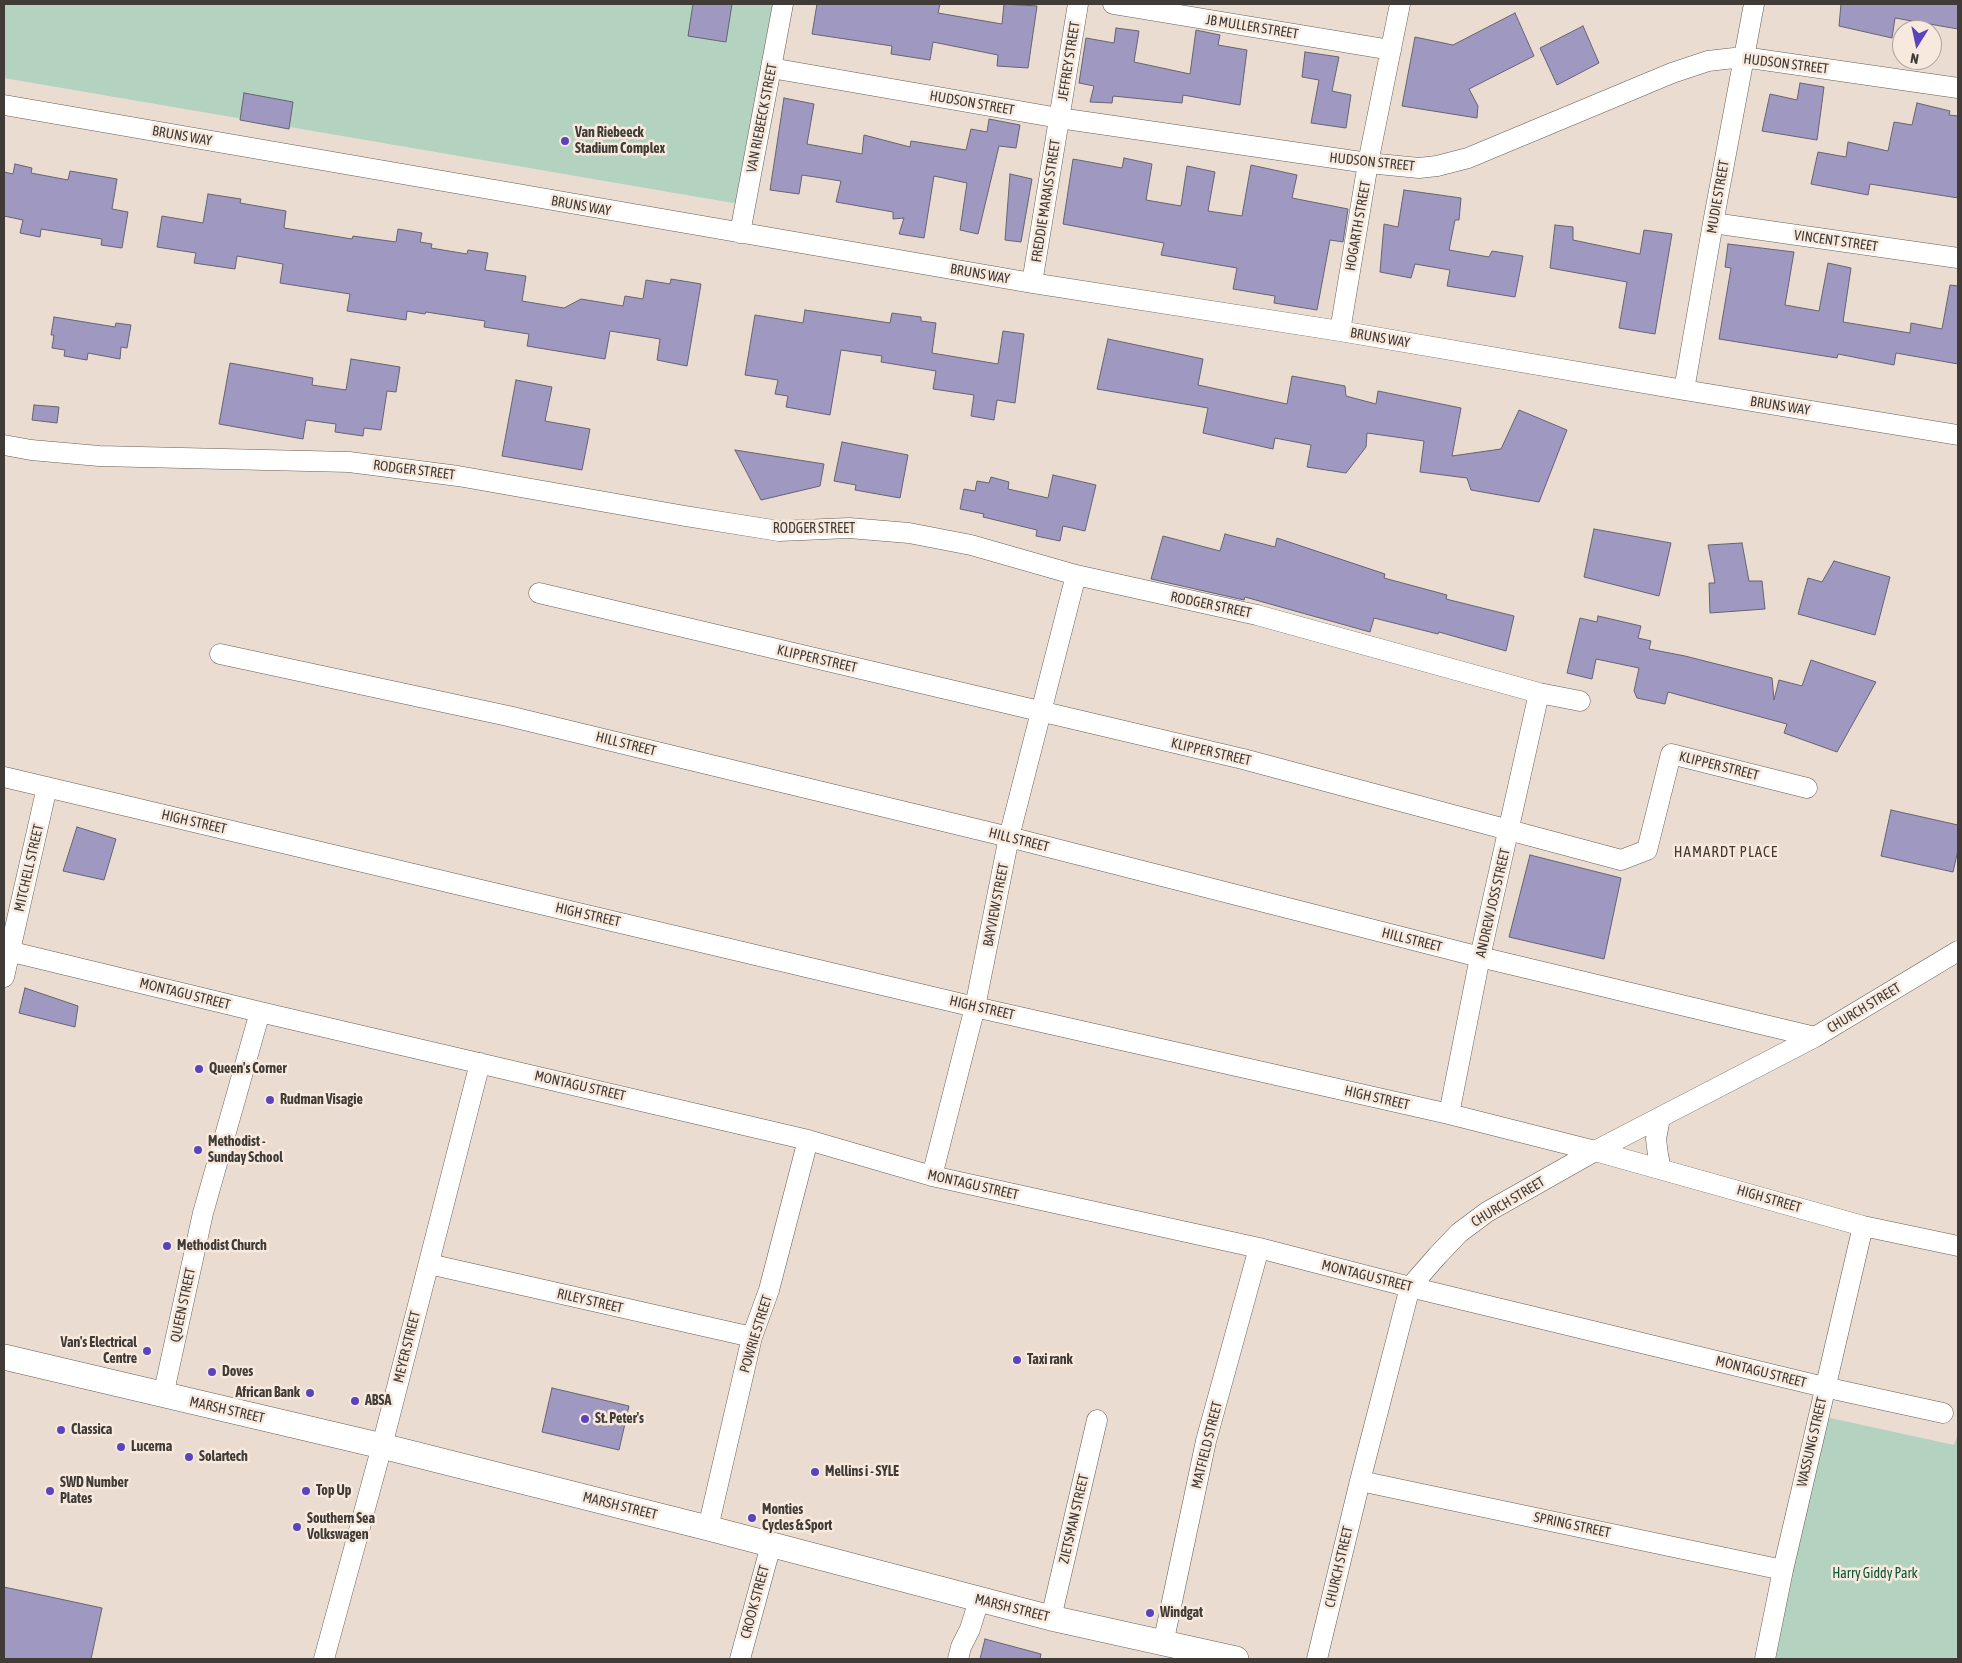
<!DOCTYPE html>
<html>
<head>
<meta charset="utf-8">
<style>
  body { margin:0 }
  #map { position:relative; width:1962px; height:1663px; overflow:hidden; background:#eadcd0; font-family:"Asap Condensed",sans-serif }
  canvas { display:block }
  .frame { position:absolute; inset:0; border:5px solid #403b36; pointer-events:none }
  .north { position:absolute; left:1892px; top:20px; width:50px; height:50px; box-sizing:border-box; background:#f7e9dd; border:1px solid #aea39a; border-radius:50%; rotate:190deg; font-size:14px; font-weight:700; line-height:20px; text-align:center; color:#403b36 }
  .north::after { content:''; display:block; margin:auto; width:18px; height:22px; background:#5a43bc; clip-path:polygon(50% 0,100% 100%,50% 72%,0 100%) }
</style>
</head>
<body>
<div id="map">
<canvas width="1962" height="1663"></canvas>
<div class="frame"></div>
<div class="north">N</div>
</div>
<script>
const ctx = document.querySelector('canvas').getContext('2d');
ctx.lineJoin = 'round';
function fill(path, color) { ctx.fillStyle = color; ctx.fill(path, 'evenodd'); }
const poly = rows => new Path2D(rows.map(r => 'M' + r).join(''));
function trace(path, color, width, dash) { ctx.strokeStyle = color; ctx.lineWidth = width; ctx.lineCap = dash ? 'butt' : 'round'; ctx.setLineDash(dash || []); ctx.stroke(path); }
function write(font, color, halo, rows, align = 'center') {
  ctx.font = font + ' "Asap Condensed",sans-serif'; ctx.lineWidth = 5; ctx.setLineDash([]); ctx.textBaseline = 'middle'; ctx.strokeStyle = halo; ctx.fillStyle = color; for (const [text, x, y, turn = 0] of rows) {
    ctx.save(); ctx.translate(x, y); ctx.rotate((+turn || 0) * Math.PI / 180); ctx.textAlign = isNaN(turn) ? turn : align; if (halo) ctx.strokeText(text, 0, 0); ctx.fillText(text, 0, 0); ctx.restore();
  }
}
fill(poly([
  [4,4,780,4,745,205,4,78],
  [1821,1416,1954,1445,1958,1434,1958,1659,1772,1659]
]), '#b4d2c0');
const building = poly([
  [693,4,732,4,726,42,688,36,693,4],
  [817,4,940,4,938,13,1002,24,1004,4,1037,6,1028,68,997,66,998,55,933,42,930,60,891,54,892,46,812,34,817,4],
  [1841,4,1958,4,1958,29,1895,18,1892,38,1839,26,1841,4],
  [1515,13,1534,56,1469,89,1478,106,1477,118,1402,106,1415,37,1453,45,1515,13],
  [1583,26,1599,63,1557,85,1540,48,1583,26],
  [1116,28,1139,31,1134,62,1190,74,1196,30,1220,35,1218,45,1247,50,1240,105,1183,95,1182,103,1113,96,1112,103,1090,102,1094,86,1079,83,1086,38,1114,43,1116,28],
  [1305,52,1339,57,1332,91,1351,95,1346,128,1311,123,1319,80,1302,77,1305,52],
  [1800,83,1824,87,1817,140,1762,131,1770,94,1797,100,1800,83],
  [244,93,293,102,289,129,240,120,244,93],
  [784,98,814,104,807,144,862,154,864,135,910,147,911,141,966,150,971,129,987,132,989,119,1020,125,1016,148,999,146,978,234,960,230,967,183,934,176,924,238,899,234,904,218,893,219,893,212,836,202,841,181,802,175,799,194,770,190,784,98],
  [1917,103,1950,111,1949,115,1958,116,1958,198,1870,184,1868,195,1811,184,1818,152,1846,157,1848,142,1888,151,1894,122,1912,125,1917,103],
  [1124,158,1152,164,1146,200,1181,206,1187,166,1215,172,1208,211,1242,216,1251,165,1297,175,1292,198,1348,209,1343,242,1330,240,1317,310,1274,303,1275,296,1233,289,1237,268,1161,255,1164,243,1063,224,1073,159,1122,168,1124,158],
  [15,164,32,168,31,173,68,180,70,171,117,179,112,209,128,212,122,248,101,245,102,239,41,229,40,237,20,233,23,220,4,216,4,172,13,174,15,164],
  [1010,174,1032,179,1021,242,1005,240,1010,174],
  [1404,190,1461,198,1459,220,1455,220,1449,250,1489,257,1492,251,1523,256,1515,297,1447,286,1450,270,1415,264,1411,278,1380,272,1384,224,1398,227,1404,190],
  [208,194,241,199,240,203,286,211,284,228,352,239,353,236,396,242,398,229,422,233,420,242,432,244,431,248,467,254,468,250,488,253,485,270,526,276,522,301,564,308,581,299,623,306,625,296,643,299,646,280,670,284,671,279,701,284,687,366,657,360,660,339,610,331,605,359,527,346,529,334,484,327,485,321,426,312,425,314,407,311,406,320,347,311,350,294,280,283,283,264,237,256,235,269,194,263,196,253,157,247,162,216,203,223,208,194],
  [1555,225,1573,227,1573,240,1640,254,1644,230,1672,234,1655,334,1619,328,1627,282,1550,268,1555,225],
  [1728,244,1794,252,1785,305,1819,311,1828,263,1851,268,1843,322,1910,333,1911,323,1942,329,1950,285,1958,286,1958,364,1896,353,1894,365,1838,354,1837,358,1719,339,1731,268,1725,267,1728,244],
  [805,310,890,323,892,313,921,317,921,321,936,323,932,353,998,364,1003,331,1024,334,1015,403,997,400,994,420,971,416,974,395,933,389,936,371,881,362,882,356,841,350,830,415,786,407,788,396,775,394,778,380,745,375,755,315,803,323,805,310],
  [54,317,115,327,116,323,131,325,127,348,121,347,120,359,88,353,87,360,64,356,65,350,52,348,54,335,51,335,54,317],
  [1108,339,1203,359,1198,385,1287,404,1292,376,1345,386,1346,396,1376,404,1378,391,1461,408,1452,456,1501,449,1519,410,1567,430,1539,502,1471,490,1467,478,1420,472,1424,441,1367,433,1366,447,1346,473,1307,467,1311,445,1275,438,1273,449,1203,433,1208,408,1097,389,1108,339],
  [351,359,400,367,396,392,387,391,381,430,364,428,363,436,335,432,336,424,306,420,303,439,219,424,230,363,313,378,312,385,346,390,351,359],
  [516,380,552,387,545,421,590,429,582,470,502,456,516,380],
  [34,405,59,407,57,423,32,420,34,405],
  [842,442,908,455,900,498,855,490,856,485,834,481,842,442],
  [735,450,824,464,820,486,761,500,735,450],
  [1053,475,1096,485,1085,531,1063,526,1060,541,1036,536,1037,530,983,517,984,514,960,509,964,489,975,491,977,481,989,483,991,477,1009,482,1008,489,1048,498,1053,475],
  [1594,529,1671,543,1659,596,1584,577,1594,529],
  [1225,534,1275,547,1277,538,1385,574,1384,578,1447,595,1446,599,1514,616,1506,651,1439,632,1438,634,1374,618,1370,632,1245,597,1244,600,1151,579,1163,536,1220,551,1225,534],
  [1742,543,1749,581,1762,581,1765,609,1710,613,1709,583,1715,583,1708,545,1742,543],
  [1834,561,1890,577,1875,635,1798,614,1808,578,1822,582,1834,561],
  [1598,616,1641,626,1638,638,1651,641,1649,649,1685,656,1772,678,1774,700,1779,680,1802,686,1811,660,1876,682,1837,752,1784,733,1787,724,1668,692,1665,704,1637,698,1634,691,1639,668,1596,659,1592,679,1567,673,1580,618,1597,622,1598,616],
  [1891,810,1958,825,1958,850,1953,872,1881,856,1891,810],
  [77,827,116,839,104,880,63,871,77,827],
  [1530,855,1621,878,1604,959,1509,937,1530,855],
  [25,988,78,1006,75,1027,19,1013,25,988],
  [552,1388,629,1406,619,1450,542,1432,552,1388],
  [4,1587,102,1608,91,1659,4,1659,4,1587],
  [985,1639,1041,1654,1040,1659,980,1659,985,1639]
]);
fill(building, '#9f99c1');
trace(building, '#656371', 1);
const minor = poly([
  [1113,4,1391,50],
  [771,68,1059,118,1368,163,1419,168,1437,166,1468,158,1672,73,1708,61,1743,57,1958,88],
  [4,105,1032,283,1340,331,1684,390,1958,435],
  [1713,223,1958,258],
  [740,233,783,4],
  [1032,283,1078,4],
  [1340,331,1368,163,1400,4],
  [1684,390,1713,223,1754,4],
  [4,445,31,450,99,456,349,462,458,476,685,516,779,531,849,528,909,533,971,545,1076,575,1257,615,1539,693,1580,701],
  [539,593,1243,759,1621,860,1647,850,1671,754,1807,788],
  [220,654,508,716,1009,837,1480,957,1815,1037],
  [4,777,975,1007,1449,1114,1595,1151,1863,1226,1958,1246],
  [4,950,260,1012,808,1140,932,1176,1259,1248,1410,1287,1824,1387,1943,1413],
  [4,977,47,787],
  [1449,1114,1480,957,1539,693],
  [1660,1118,1656,1139,1658,1155,1661,1169],
  [932,1176,975,1007,1009,837,1076,575],
  [429,1264,752,1337],
  [163,1396,203,1213,260,1012],
  [1360,1481,1783,1570],
  [708,1528,752,1337,769,1290,808,1140],
  [1051,1618,1097,1420],
  [1163,1644,1206,1441,1259,1248],
  [324,1659,382,1446,480,1063],
  [740,1659,771,1545],
  [958,1659,961,1647,970,1629,979,1600],
  [1317,1659,1360,1481,1410,1287,1438,1255,1459,1233,1487,1212,1595,1151,1815,1037,1958,951],
  [1765,1659,1783,1570,1863,1226]
]);
const tertiary = poly([
  [4,1357,382,1446,708,1528,1051,1618,1236,1659]
]);
trace(minor, '#685d52', 21);
trace(tertiary, '#685d52', 26);
trace(minor, '#fff', 20);
trace(tertiary, '#fff', 25);
for (const [x, y, r, color] of [
  [565,141,5,"#5a43bc"],
  [199,1069,5,"#5a43bc"],
  [270,1100,5,"#5a43bc"],
  [198,1150,5,"#5a43bc"],
  [167,1246,5,"#5a43bc"],
  [147,1351,5,"#5a43bc"],
  [1017,1360,5,"#5a43bc"],
  [212,1372,5,"#5a43bc"],
  [310,1393,5,"#5a43bc"],
  [355,1401,5,"#5a43bc"],
  [585,1419,5,"#5a43bc"],
  [61,1430,5,"#5a43bc"],
  [121,1447,5,"#5a43bc"],
  [189,1457,5,"#5a43bc"],
  [815,1472,5,"#5a43bc"],
  [50,1491,5,"#5a43bc"],
  [306,1491,5,"#5a43bc"],
  [752,1518,5,"#5a43bc"],
  [297,1527,5,"#5a43bc"],
  [1150,1613,5,"#5a43bc"]
]) { const dot = new Path2D(); dot.arc(x, y, r, 0, 2 * Math.PI); ctx.fillStyle = color; ctx.fill(dot); trace(dot, '#f7e9dd', 2); }
write('14px', '#403b36', '#f7e9dd', [
  ["JB MULLER STREET",1252,27,9],
  ["JEFFREY STREET",1069,61,-81],
  ["HUDSON STREET",1786,64,7],
  ["HUDSON STREET",972,103,10],
  ["VAN RIEBEECK STREET",762,118,-79],
  ["BRUNS WAY",182,136,10],
  ["HUDSON STREET",1372,162,6],
  ["MUDIE STREET",1718,197,-80],
  ["FREDDIE MARAIS STREET",1046,201,-81],
  ["BRUNS WAY",581,206,10],
  ["HOGARTH STREET",1358,226,-80],
  ["VINCENT STREET",1836,241,8],
  ["BRUNS WAY",980,274,10],
  ["BRUNS WAY",1380,338,10],
  ["BRUNS WAY",1780,406,9],
  ["RODGER STREET",414,470,7],
  ["RODGER STREET",814,529],
  ["RODGER STREET",1211,605,12],
  ["KLIPPER STREET",817,659,13],
  ["HILL STREET",626,744,14],
  ["KLIPPER STREET",1211,752,13],
  ["KLIPPER STREET",1719,766,14],
  ["HIGH STREET",194,822,13],
  ["HILL STREET",1019,840,14],
  ["MITCHELL STREET",29,868,-77],
  ["ANDREW JOSS STREET",1493,903,-77],
  ["BAYVIEW STREET",996,905,-79],
  ["HIGH STREET",588,915,13],
  ["HILL STREET",1412,940,14],
  ["MONTAGU STREET",185,994,14],
  ["HIGH STREET",982,1008,13],
  ["CHURCH STREET",1864,1008,-31],
  ["MONTAGU STREET",580,1086,13],
  ["HIGH STREET",1377,1098,13],
  ["MONTAGU STREET",973,1185,13],
  ["HIGH STREET",1769,1199,16],
  ["CHURCH STREET",1508,1202,-31],
  ["MONTAGU STREET",1367,1276,14],
  ["RILEY STREET",590,1301,13],
  ["QUEEN STREET",183,1305,-78],
  ["POWRIE STREET",756,1334,-73],
  ["MEYER STREET",407,1347,-76],
  ["MONTAGU STREET",1761,1372,14],
  ["MARSH STREET",227,1410,13],
  ["WASSUNG STREET",1812,1442,-77],
  ["MATFIELD STREET",1207,1445,-76],
  ["MARSH STREET",620,1506,14],
  ["ZIETSMAN STREET",1074,1519,-77],
  ["SPRING STREET",1572,1525,12],
  ["CHURCH STREET",1339,1567,-77],
  ["CROOK STREET",755,1602,-75],
  ["MARSH STREET",1012,1608,14]
]);
write('bold 14px', '#403b36', '#f7e9dd', [
  ["Van Riebeeck",575,133],
  ["Stadium Complex",575,149],
  ["Queen's Corner",209,1069],
  ["Rudman Visagie",280,1100],
  ["Methodist -",208,1142],
  ["Sunday School",208,1158],
  ["Methodist Church",177,1246],
  ["Van's Electrical",137,1343,"right"],
  ["Centre",137,1359,"right"],
  ["Taxi rank",1027,1360],
  ["Doves",222,1372],
  ["African Bank",300,1393,"right"],
  ["ABSA",365,1401],
  ["St. Peter's",595,1419],
  ["Classica",71,1430],
  ["Lucerna",131,1447],
  ["Solartech",199,1457],
  ["Mellins i - SYLE",825,1472],
  ["SWD Number",60,1483],
  ["Plates",60,1499],
  ["Top Up",316,1491],
  ["Monties",762,1510],
  ["Cycles & Sport",762,1526],
  ["Southern Sea",307,1519],
  ["Volkswagen",307,1535],
  ["Windgat",1160,1613]
], 'left');
write('14px', '#0a5636', '#f7e9dd', [
  ["Harry Giddy Park",1875,1574]
]);
ctx.letterSpacing = '1px';
write('15px', '#43392f', '#f7e9dd', [
  ["HAMARDT PLACE",1726,852]
]);
ctx.letterSpacing = '0px';
</script>
</body>
</html>
